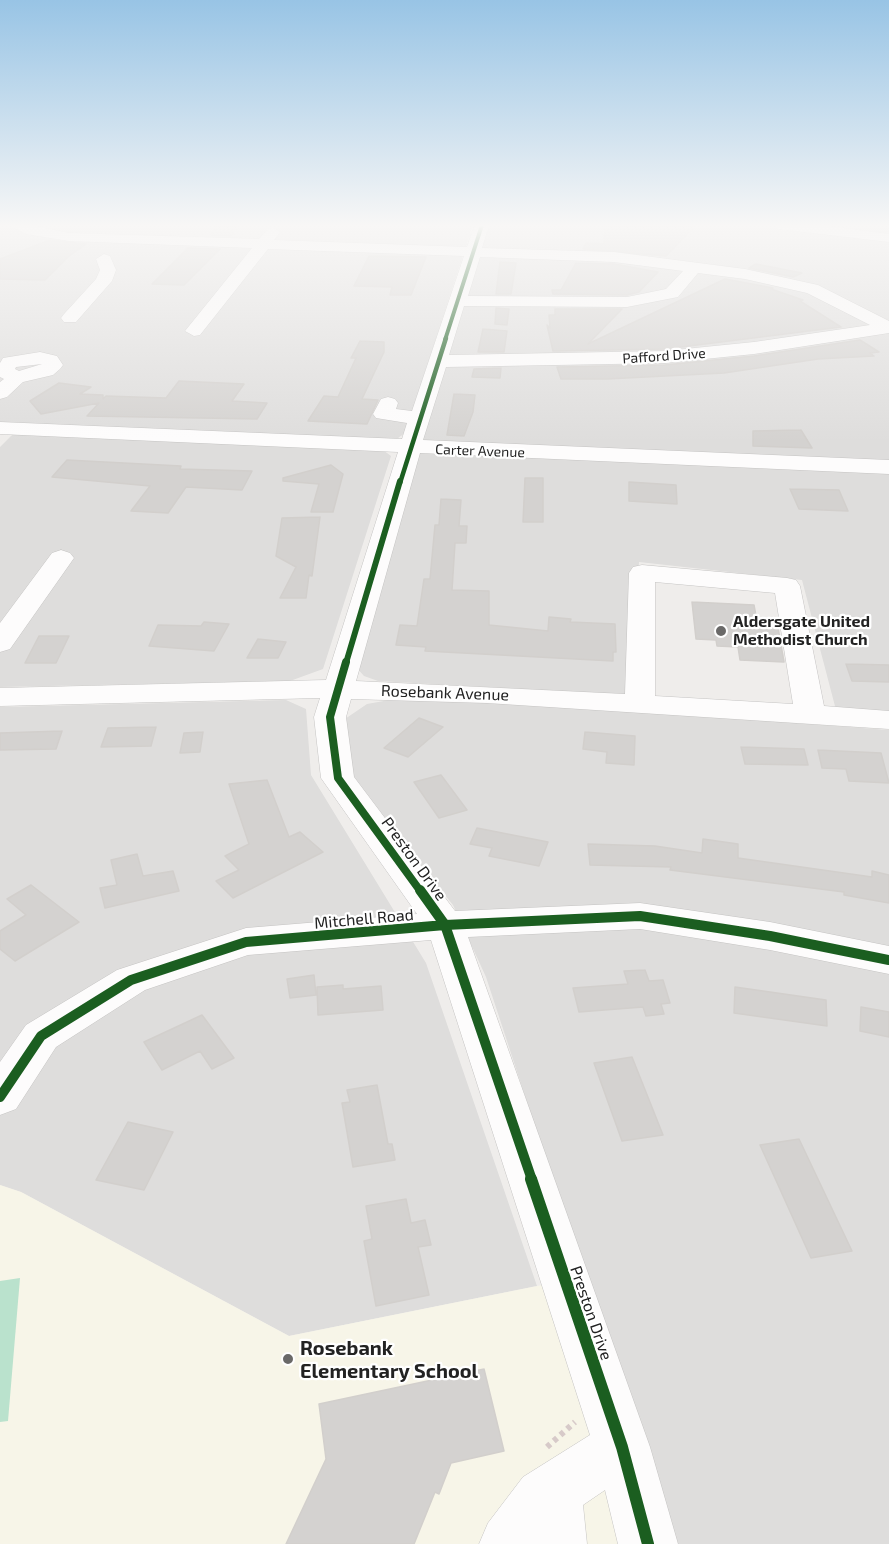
<!DOCTYPE html>
<html>
<head>
<meta charset="utf-8">
<style>
  body { margin:0 }
  canvas { display:block; background:#efedeb }
</style>
</head>
<body>
<canvas width="889" height="1544"></canvas>
<script>
const ctx = document.querySelector('canvas').getContext('2d');
ctx.lineJoin = 'round';
function fill(path, color) { ctx.fillStyle = color; ctx.fill(path, 'evenodd'); }
const poly = rows => new Path2D(rows.map(r => 'M' + r).join(''));
function trace(path, color, width, dash) { ctx.strokeStyle = color; ctx.lineWidth = width; ctx.lineCap = dash ? 'butt' : 'round'; ctx.setLineDash(dash || []); ctx.stroke(path); }
function write(font, color, halo, rows, align = 'center') {
  ctx.font = font + ' "Exo 2",sans-serif'; ctx.lineWidth = 4.5; ctx.setLineDash([]); ctx.textBaseline = 'middle'; ctx.strokeStyle = halo; ctx.fillStyle = color; for (const [text, x, y, turn = 0] of rows) {
    ctx.save(); ctx.translate(x, y); ctx.rotate((+turn || 0) * Math.PI / 180); ctx.textAlign = isNaN(turn) ? turn : align; if (halo) ctx.strokeText(text, 0, 0); ctx.fillText(text, 0, 0); ctx.restore();
  }
}
fill(poly([
  [0,225,473,225,405,433,391,443,0,426],
  [487,225,889,225,889,713,836,710,802,580,639,562,630,695,378,681,364,676,356,667],
  [13,434,383,450,391,456,323,669,290,681,0,687,0,447],
  [395,699,581,707,889,730,889,1544,672,1544,486,977,453,905,344,770,342,721,367,704],
  [286,700,306,709,311,775,426,963,537,1286,289,1336,21,1192,0,1185,0,707]
]), '#dedddc');
fill(poly([
  [0,1185,21,1192,289,1336,552,1283,634,1544,0,1544]
]), '#f7f5e8');
fill(poly([
  [20,1278,8,1421,0,1422,0,1281]
]), '#bae2cd');
const building = poly([
  [605,225,696,225,666,256,583,249,586,243,604,244,605,225],
  [217,226,237,227,231,236,211,235,217,226],
  [50,240,86,244,68,257,45,280,0,279,0,259,50,240],
  [188,248,220,249,184,285,152,284,188,248],
  [369,256,426,257,411,295,390,295,392,287,354,286,369,256],
  [500,262,516,263,511,294,496,294,500,262],
  [576,263,614,264,658,272,639,292,627,295,553,294,552,290,561,290,576,263],
  [756,264,802,273,793,277,749,268,756,264],
  [725,279,773,288,771,289,803,300,800,301,841,327,665,349,553,351,547,325,550,328,549,315,555,315,555,309,622,309,588,344,725,279],
  [496,308,509,309,507,325,495,324,496,308],
  [483,329,507,331,504,352,478,352,483,329],
  [860,340,879,352,870,353,874,356,818,359,724,373,607,379,561,379,557,367,665,365,754,356,860,340],
  [360,341,384,342,384,352,362,399,378,400,367,424,308,421,324,396,338,397,356,358,351,358,360,341],
  [501,368,500,378,472,377,474,369,501,368],
  [179,381,244,384,232,401,267,403,257,419,87,416,99,403,41,414,30,401,59,383,91,387,80,394,103,395,103,399,106,396,166,398,179,381],
  [454,394,475,395,473,412,464,436,447,435,454,394],
  [801,430,812,448,753,446,753,431,801,430],
  [67,460,181,466,180,469,252,471,242,490,186,487,168,513,131,511,150,486,52,477,67,460],
  [331,465,343,474,333,512,311,512,319,484,283,481,283,478,331,465],
  [525,478,543,478,543,522,523,522,525,478],
  [629,482,676,485,677,504,629,501,629,482],
  [790,489,839,490,848,511,799,509,790,489],
  [441,499,461,500,459,526,467,526,466,543,455,543,452,590,489,591,489,625,548,631,549,617,571,619,570,622,615,624,616,652,613,652,613,661,425,651,426,647,396,645,400,625,417,626,424,579,430,579,435,525,439,525,441,499],
  [320,517,312,576,309,575,306,598,280,598,296,567,276,556,282,518,320,517],
  [692,602,754,605,758,627,778,628,784,662,740,660,738,647,717,646,716,640,696,639,692,602],
  [204,622,229,624,214,651,149,646,158,625,201,626,204,622],
  [39,636,69,636,56,663,25,663,39,636],
  [258,639,286,642,278,658,247,658,258,639],
  [846,664,889,665,889,682,852,681,846,664],
  [419,718,443,727,408,757,384,748,419,718],
  [156,727,151,746,101,747,108,728,156,727],
  [62,731,56,749,0,750,0,733,62,731],
  [203,732,200,752,180,753,184,733,203,732],
  [585,732,635,736,634,765,606,763,607,752,583,749,585,732],
  [741,747,804,749,808,765,745,764,741,747],
  [818,750,881,753,889,783,849,781,846,769,822,768,818,750],
  [441,775,467,810,439,818,414,782,441,775],
  [267,780,289,837,300,832,323,852,233,898,216,881,239,870,225,856,249,844,229,784,267,780],
  [477,828,548,842,539,866,489,856,492,848,470,844,477,828],
  [703,839,738,844,738,858,872,877,872,871,889,875,889,903,844,895,844,892,670,870,671,867,590,865,588,844,655,846,702,853,703,839],
  [137,854,143,876,173,871,179,891,105,908,100,888,117,885,111,860,137,854],
  [31,885,79,922,15,961,0,949,0,931,26,915,7,899,31,885],
  [645,970,649,981,663,980,670,1003,661,1004,664,1014,646,1016,643,1007,579,1012,573,988,628,984,624,971,645,970],
  [314,975,316,995,290,998,287,979,314,975],
  [343,985,343,989,381,986,383,1010,318,1015,317,987,343,985],
  [735,987,826,1000,827,1026,734,1013,735,987],
  [861,1007,889,1012,889,1037,860,1031,861,1007],
  [202,1015,234,1058,212,1069,200,1051,162,1070,144,1042,202,1015],
  [632,1057,663,1135,622,1141,594,1063,632,1057],
  [377,1085,388,1144,392,1144,395,1160,353,1167,342,1103,350,1102,347,1090,377,1085],
  [128,1122,173,1132,144,1190,96,1180,128,1122],
  [799,1139,852,1251,811,1258,760,1145,799,1139],
  [406,1199,411,1223,425,1220,431,1245,418,1247,429,1295,376,1306,364,1241,372,1239,366,1206,406,1199],
  [484,1369,504,1451,451,1463,439,1494,435,1492,414,1544,286,1544,326,1459,319,1404,484,1369]
]);
fill(building, '#d4d2d0');
trace(building, '#d2cfcc', 1.5);
const minor = poly([
  [9,225,30,225,69,233,259,239,268,229,273,228,280,232,274,240,467,247,475,225,489,225,482,248,614,252,745,269,818,285,889,321,889,333,754,354,665,363,446,367,423,440,889,460,889,474,420,453,356,681,625,694,629,573,633,567,642,565,787,578,796,580,800,586,824,706,889,711,889,729,487,703,351,699,346,717,354,777,455,911,640,903,770,922,889,946,889,974,770,950,640,929,468,937,650,1447,678,1544,618,1544,605,1490,583,1505,587,1544,479,1544,488,1523,523,1477,590,1435,431,940,248,955,145,990,56,1047,16,1109,0,1115,0,1062,26,1025,117,970,246,928,417,914,321,778,314,717,320,698,0,706,0,688,326,680,398,452,0,434,0,422,402,439,407,423,376,418,373,414,381,399,388,397,395,399,398,403,396,409,412,411,464,256,268,249,200,335,194,336,185,331,252,248,69,241,26,234,9,225],
  [480,257,614,262,683,271,666,289,627,297,468,296,480,257],
  [698,273,745,279,807,293,870,325,754,342,665,351,449,355,464,306,627,307,678,297,698,273],
  [655,582,775,593,793,704,655,696,655,582],
  [772,225,820,225,889,234,889,242,779,229,772,225],
  [104,254,110,256,116,270,112,281,76,322,64,322,61,318,64,314,96,279,100,270,96,259,104,254],
  [40,352,57,356,63,365,60,369,53,375,23,382,7,397,0,399,0,382,4,379,0,377,0,363,3,358,40,352],
  [42,364,19,371,15,369,16,367,42,364],
  [61,550,70,553,74,558,10,649,0,652,0,623,52,553,61,550]
]);
trace(minor, '#c5c4c3', 1);
trace(poly([
  [547,1447,575,1422]
]), '#d7cac9', 6, [4.5, 4.5]);
fill(minor, '#fdfcfc');
trace(poly([
  [445,340,482,225]
]), '#1b5e20', 4);
trace(poly([
  [400,483,446,338]
]), '#1b5e20', 4.5);
trace(poly([
  [346,663,400,481]
]), '#1b5e20', 6);
trace(poly([
  [346,662,330,717,338,778,421,892]
]), '#1b5e20', 8);
trace(poly([
  [420,890,445,925,532,1180],
  [0,1097,41,1036,131,980,246,942,445,925,640,916,770,936,889,960]
]), '#1b5e20', 10);
trace(poly([
  [531,1179,622,1447,648,1544]
]), '#1b5e20', 12);
const sky = ctx.createLinearGradient(0, 0, 0, 442);
sky.addColorStop(0, '#98c4e5');
sky.addColorStop(0.51, '#f8f7f6');
sky.addColorStop(1, '#f8f7f600');
ctx.fillStyle = sky;
ctx.fillRect(0, 0, 889, 442);
for (const [x, y, r, color] of [
  [721,631,6,"#6a6968"],
  [288,1359,6,"#6a6968"]
]) { const dot = new Path2D(); dot.arc(x, y, r, 0, 2 * Math.PI); ctx.fillStyle = color; ctx.fill(dot); trace(dot, '#fff', 2); }
write('14px', '#222', '#fff', [
  ["Pafford Drive",664,356,-4],
  ["Carter Avenue",480,451,2]
]);
write('bold 16px', '#222', '#fff', [
  ["Aldersgate United",733,622],
  ["Methodist Church",733,640]
], 'left');
write('16px', '#222', '#fff', [
  ["Rosebank Avenue",445,693,2],
  ["Preston Drive",414,859,54],
  ["Mitchell Road",364,919,-5],
  ["Preston Drive",591,1313,71]
]);
write('bold 20px', '#222', '#fff', [
  ["Rosebank",300,1348],
  ["Elementary School",300,1371]
], 'left');
</script>
</body>
</html>
